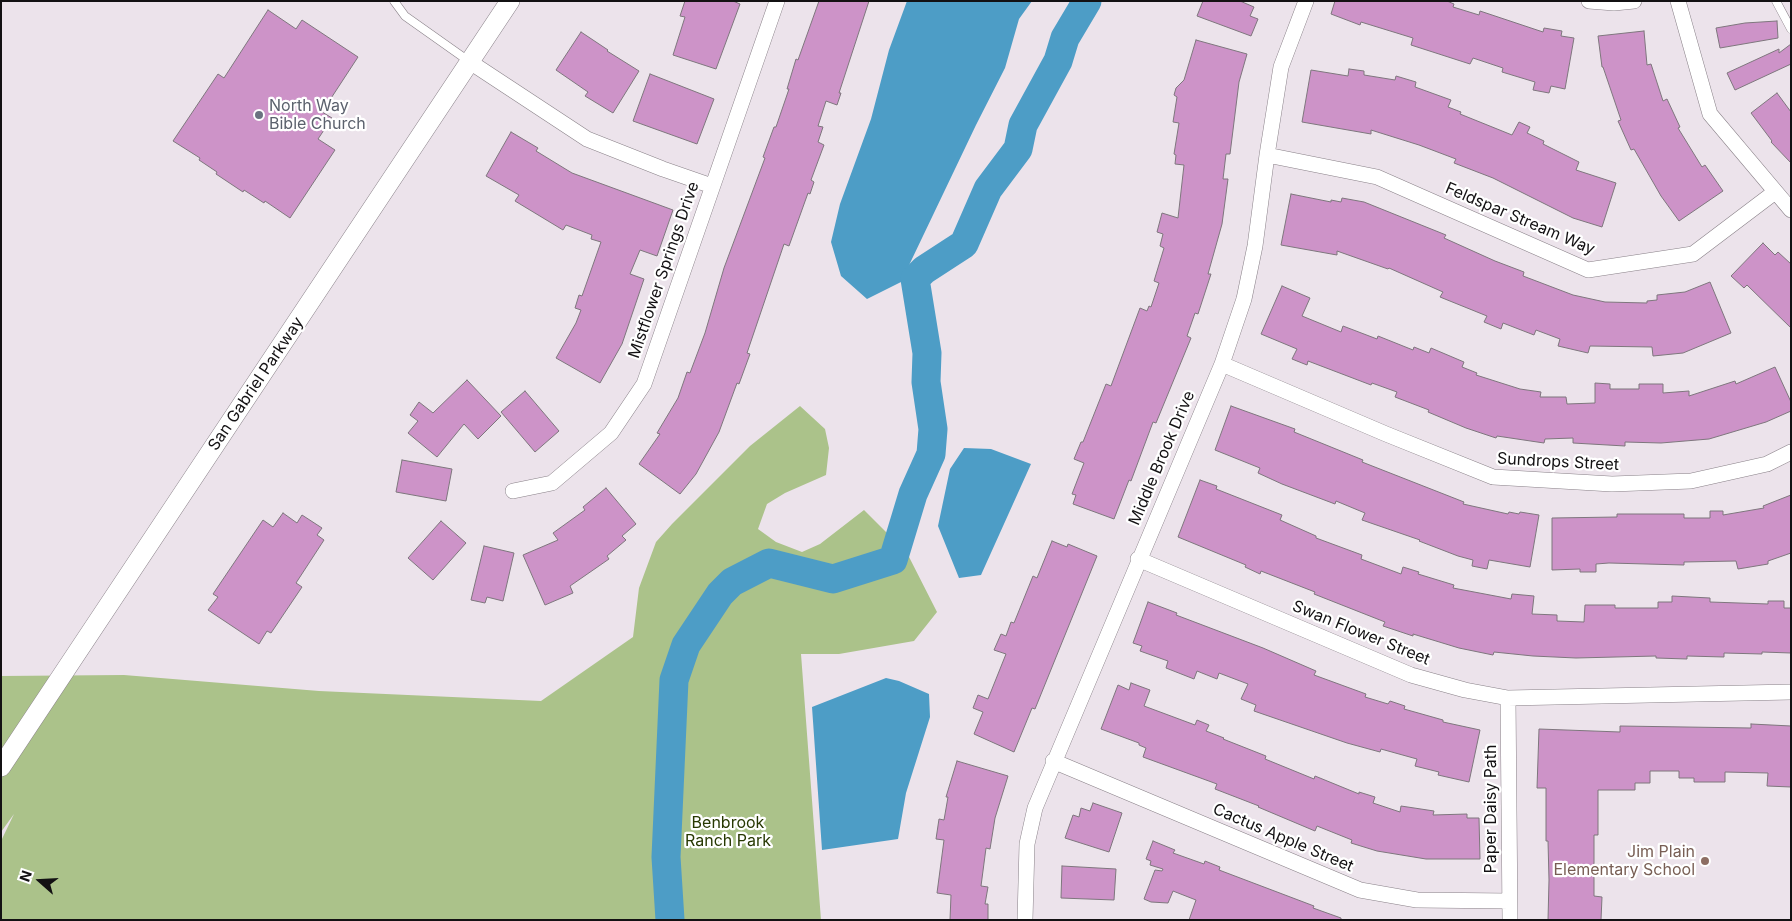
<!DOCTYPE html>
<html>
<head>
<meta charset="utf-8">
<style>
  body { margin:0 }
  #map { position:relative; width:1792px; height:921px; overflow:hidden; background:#ece3eb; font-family:Inter,sans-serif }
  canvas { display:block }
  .frame { position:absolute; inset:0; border:2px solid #131113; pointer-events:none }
  .north { position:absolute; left:15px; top:856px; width:50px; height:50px; -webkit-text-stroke:4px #fff; paint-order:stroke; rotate:289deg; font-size:14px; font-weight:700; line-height:20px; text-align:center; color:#131113 }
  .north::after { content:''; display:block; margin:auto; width:18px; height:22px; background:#131113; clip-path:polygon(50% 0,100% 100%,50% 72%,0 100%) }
</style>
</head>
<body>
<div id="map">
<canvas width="1792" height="921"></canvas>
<div class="frame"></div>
<div class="north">N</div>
</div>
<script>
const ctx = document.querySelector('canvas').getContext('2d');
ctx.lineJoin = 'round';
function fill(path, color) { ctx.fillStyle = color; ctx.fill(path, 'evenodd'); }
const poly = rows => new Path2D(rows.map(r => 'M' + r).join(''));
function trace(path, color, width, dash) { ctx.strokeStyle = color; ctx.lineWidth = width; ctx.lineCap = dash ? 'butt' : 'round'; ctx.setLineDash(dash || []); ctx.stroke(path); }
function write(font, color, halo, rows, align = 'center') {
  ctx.font = font + ' Inter,sans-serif'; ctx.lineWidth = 4.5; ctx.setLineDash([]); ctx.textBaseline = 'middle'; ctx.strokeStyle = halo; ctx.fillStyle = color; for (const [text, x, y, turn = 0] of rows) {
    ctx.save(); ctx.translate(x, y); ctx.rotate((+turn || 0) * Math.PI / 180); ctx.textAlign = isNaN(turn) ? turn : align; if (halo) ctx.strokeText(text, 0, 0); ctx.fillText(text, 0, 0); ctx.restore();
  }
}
fill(poly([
  [800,406,825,429,829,448,826,475,785,493,767,504,758,529,776,542,802,552,820,544,864,510,907,553,937,612,914,641,839,654,801,654,821,920,1,920,1,841,14,814,1,832,1,676,124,675,319,691,541,701,633,637,639,588,656,542,672,524,750,446]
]), '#abc28a');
fill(poly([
  [907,1,1032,1,1019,19,1005,68,976,125,901,282,867,299,841,276,831,242,840,204,871,119,889,50],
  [964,448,991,449,1031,464,981,575,959,578,938,526,950,469],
  [886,678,899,681,929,694,930,717,906,793,898,839,822,850,812,707]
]), '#4d9dc6');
trace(poly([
  [670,920,666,857,674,680,686,645,720,594,732,582,769,563,833,579,893,560,913,494,931,454,933,429,926,382,927,353,915,279,924,270,964,244,988,189,1018,149,1023,125,1058,61,1065,38,1087,1]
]), '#4d9dc6', 29);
const building = poly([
  [685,1,733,1,740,4,716,69,673,55,685,17,680,16,685,1],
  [819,1,869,1,839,93,841,93,837,105,826,101,818,126,823,127,818,142,824,145,811,180,814,182,810,194,808,193,789,246,784,244,747,353,750,354,739,384,737,383,719,432,696,474,680,494,639,464,660,434,657,433,678,398,687,372,690,373,705,333,724,268,765,158,763,157,774,127,776,127,789,89,787,89,796,59,798,60,819,1],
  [1203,1,1240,1,1254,7,1250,16,1258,19,1251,36,1197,16,1203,1],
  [1335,1,1447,1,1454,4,1453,7,1479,15,1480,11,1543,32,1544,28,1562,31,1561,36,1574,38,1565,89,1551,86,1549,93,1533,90,1535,82,1502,72,1503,68,1473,58,1470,64,1411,45,1413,38,1361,22,1360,25,1331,14,1335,1],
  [268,10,296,29,302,20,358,57,322,112,332,118,318,139,335,150,290,218,265,201,264,203,244,190,243,192,216,174,217,172,199,160,200,158,173,141,218,74,224,78,268,10],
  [1777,21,1778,38,1720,48,1716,28,1745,23,1777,21],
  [1644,31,1647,65,1651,64,1663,101,1667,99,1680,127,1678,128,1702,167,1705,165,1723,191,1679,221,1661,196,1634,149,1631,150,1618,121,1621,120,1603,67,1602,67,1598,36,1644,31],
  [581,32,608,50,607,51,639,71,613,113,585,96,588,92,556,70,581,32],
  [1196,40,1247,54,1239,82,1230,154,1226,154,1223,179,1228,179,1222,224,1208,274,1211,274,1198,314,1195,313,1187,336,1191,338,1156,423,1153,422,1131,481,1129,480,1114,519,1073,504,1076,495,1072,494,1084,463,1074,459,1081,442,1083,442,1106,384,1111,386,1140,308,1147,311,1149,306,1151,307,1159,283,1154,281,1164,248,1160,246,1163,234,1157,232,1162,213,1178,218,1184,165,1175,164,1176,155,1174,154,1179,123,1173,122,1177,97,1174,95,1176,88,1184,80,1196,40],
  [1791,44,1791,64,1735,90,1727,73,1779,49,1779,53,1791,44],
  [1349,69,1364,71,1364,75,1395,80,1396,76,1416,82,1415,87,1451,100,1448,107,1461,112,1460,114,1512,135,1519,122,1530,127,1527,133,1544,141,1543,144,1579,162,1576,170,1616,183,1602,227,1573,218,1493,178,1454,163,1456,159,1419,145,1371,130,1371,134,1302,122,1311,70,1348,76,1349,69],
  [650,74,714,99,697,144,633,121,650,74],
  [1777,93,1791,112,1791,163,1771,142,1772,141,1751,113,1777,93],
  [511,132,538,148,536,151,572,173,673,210,657,256,640,250,630,274,644,279,622,344,600,383,556,358,576,323,581,310,575,308,579,295,582,296,601,242,591,239,592,235,566,225,563,230,515,201,519,195,486,176,511,132],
  [1291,194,1331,202,1331,200,1341,202,1342,198,1364,202,1446,235,1444,238,1495,261,1524,272,1523,276,1573,295,1605,302,1647,303,1647,301,1657,300,1657,295,1685,292,1710,282,1731,333,1683,353,1653,356,1652,347,1590,346,1588,353,1558,346,1560,339,1536,330,1534,335,1503,323,1501,329,1484,322,1487,316,1440,297,1443,292,1389,268,1388,269,1337,251,1337,255,1281,245,1291,194],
  [1763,243,1775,255,1778,252,1791,264,1791,328,1747,285,1744,288,1731,276,1763,243],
  [1282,286,1310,298,1302,316,1341,332,1343,326,1377,339,1378,336,1413,350,1414,347,1429,353,1431,348,1464,362,1462,367,1477,373,1476,375,1520,389,1541,392,1540,397,1566,397,1567,404,1595,403,1595,383,1610,384,1610,389,1639,389,1639,384,1663,384,1663,393,1689,391,1689,396,1735,381,1736,384,1775,367,1791,402,1791,411,1766,422,1709,439,1661,443,1625,442,1625,446,1573,443,1573,438,1545,439,1544,443,1497,436,1496,438,1466,428,1428,412,1429,410,1395,397,1397,392,1372,383,1371,385,1308,361,1307,365,1292,359,1297,349,1261,334,1282,286],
  [467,380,501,416,478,439,464,424,437,457,408,433,418,421,410,415,419,402,433,413,467,380],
  [525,391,559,431,535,452,501,412,525,391],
  [1231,406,1295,429,1294,432,1363,460,1362,462,1464,502,1463,504,1508,514,1509,512,1519,514,1520,512,1539,515,1530,567,1489,560,1487,569,1472,566,1473,560,1458,556,1419,541,1420,540,1362,520,1365,513,1336,501,1335,504,1282,484,1258,473,1260,468,1215,450,1231,406],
  [402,460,452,469,446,501,396,492,402,460],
  [1200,480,1217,486,1216,489,1282,515,1280,520,1316,536,1316,538,1362,555,1361,559,1401,574,1403,567,1419,572,1418,574,1454,585,1453,588,1511,599,1512,594,1534,596,1532,614,1557,615,1557,621,1584,622,1585,605,1615,605,1615,608,1658,608,1658,602,1672,602,1672,596,1710,598,1710,602,1768,604,1768,601,1784,601,1784,608,1791,608,1791,653,1762,652,1762,654,1724,653,1724,657,1687,656,1687,659,1656,658,1656,656,1576,658,1533,656,1494,652,1493,655,1459,648,1413,634,1413,636,1383,626,1385,622,1314,594,1315,592,1261,571,1260,574,1245,567,1246,565,1178,537,1200,480],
  [606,488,636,524,622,536,626,540,607,556,609,559,570,586,573,593,545,605,523,555,558,540,553,533,585,510,583,507,606,488],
  [1791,495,1791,553,1768,561,1768,564,1738,569,1736,561,1684,562,1684,565,1609,563,1596,564,1596,572,1580,572,1580,569,1552,570,1552,518,1617,517,1617,514,1684,514,1684,518,1710,518,1710,511,1723,511,1723,515,1764,508,1763,506,1791,495],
  [283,513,297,523,302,515,322,528,317,535,324,540,296,583,302,587,271,633,267,631,259,644,208,610,218,597,213,594,263,520,273,527,283,513],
  [441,521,466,543,433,580,408,558,441,521],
  [1052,541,1067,547,1068,544,1097,556,1035,709,1032,708,1014,752,974,734,983,712,973,708,978,695,988,699,1006,654,994,650,1001,634,1006,636,1011,622,1014,623,1033,576,1037,578,1052,541],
  [484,546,514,553,503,601,487,597,485,603,471,600,484,546],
  [1148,602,1177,613,1176,615,1263,648,1316,671,1314,675,1366,694,1365,697,1388,704,1390,701,1405,706,1404,709,1443,720,1443,722,1480,730,1469,782,1438,775,1439,772,1415,766,1417,759,1381,749,1380,752,1347,743,1254,711,1256,705,1241,699,1248,684,1219,673,1217,679,1197,671,1194,679,1166,668,1168,661,1140,651,1142,646,1133,643,1148,602],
  [1131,683,1150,690,1144,706,1195,725,1197,720,1209,725,1206,731,1224,738,1223,739,1266,756,1265,759,1314,779,1315,776,1359,794,1359,792,1375,797,1373,803,1400,812,1401,806,1434,811,1433,815,1467,814,1467,818,1479,818,1480,859,1426,859,1377,851,1351,843,1352,840,1317,826,1315,831,1258,807,1259,806,1215,789,1217,784,1143,757,1146,748,1139,745,1139,743,1101,729,1118,685,1129,690,1131,683],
  [1751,724,1791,726,1791,787,1767,786,1768,773,1725,772,1725,782,1694,782,1694,778,1679,778,1679,771,1650,771,1650,783,1635,783,1635,790,1598,790,1598,835,1594,835,1594,896,1602,897,1601,920,1548,920,1549,880,1548,841,1546,841,1546,788,1537,788,1539,729,1620,732,1620,726,1751,728,1751,724],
  [957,761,1008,776,995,818,990,849,986,848,981,886,988,887,985,904,988,904,988,920,950,920,951,895,937,893,944,840,936,839,939,819,944,820,948,797,946,797,957,761],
  [1093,803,1122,813,1109,852,1065,838,1073,815,1079,817,1081,808,1090,811,1093,803],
  [1153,841,1175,850,1173,853,1204,864,1205,861,1220,867,1219,870,1314,906,1313,908,1341,918,1341,920,1189,920,1196,900,1173,891,1168,903,1151,902,1144,899,1155,870,1162,871,1163,869,1150,865,1151,861,1146,859,1153,841],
  [1062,866,1116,869,1114,900,1061,898,1062,866]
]);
fill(building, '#cd93c8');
trace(building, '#7e767d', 1);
const service = poly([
  [394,1,405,16,470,62],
  [1776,1,1791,29]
]);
const minor = poly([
  [1589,1,1614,3,1634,1],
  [1678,1,1710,114,1791,210],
  [470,62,587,139,663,169,712,186],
  [1267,155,1377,177,1588,270,1693,254,1775,192],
  [1222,364,1386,434,1493,477,1612,484,1691,481,1767,464,1791,452],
  [513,491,552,483,611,433,644,384,777,1],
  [1138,559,1411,675,1465,690,1508,698,1791,692],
  [1508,698,1510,920],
  [1053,761,1360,890,1417,900,1509,901],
  [1025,920,1027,844,1035,808,1222,364,1244,299,1255,246,1267,155,1281,67,1306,1]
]);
const tertiary = poly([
  [1,767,510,1]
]);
trace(service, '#898188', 9);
trace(minor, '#898188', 16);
trace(tertiary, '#898188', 20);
trace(service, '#fff', 8);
trace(minor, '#fff', 15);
trace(tertiary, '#fff', 19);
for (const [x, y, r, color] of [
  [259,115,5,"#6b7280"],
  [1705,861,5,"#8d6e63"]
]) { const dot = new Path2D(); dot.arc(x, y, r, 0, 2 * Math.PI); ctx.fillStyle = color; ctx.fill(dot); trace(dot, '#fff', 2); }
write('16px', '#5b616d', '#fff', [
  ["North Way",269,106],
  ["Bible Church",269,124]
], 'left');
write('16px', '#131113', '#fff', [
  ["Feldspar Stream Way",1520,219,23],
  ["Mistflower Springs Drive",664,270,-71],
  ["San Gabriel Parkway",256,384,-56],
  ["Middle Brook Drive",1162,458,-67],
  ["Sundrops Street",1558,462,3],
  ["Swan Flower Street",1361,633,22],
  ["Paper Daisy Path",1491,809,-90],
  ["Cactus Apple Street",1283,838,23]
]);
write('16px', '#273802', '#fff', [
  ["Benbrook",728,823],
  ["Ranch Park",728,841]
]);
write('16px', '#785e54', '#fff', [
  ["Jim Plain",1695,852],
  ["Elementary School",1695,870]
], 'right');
</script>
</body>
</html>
